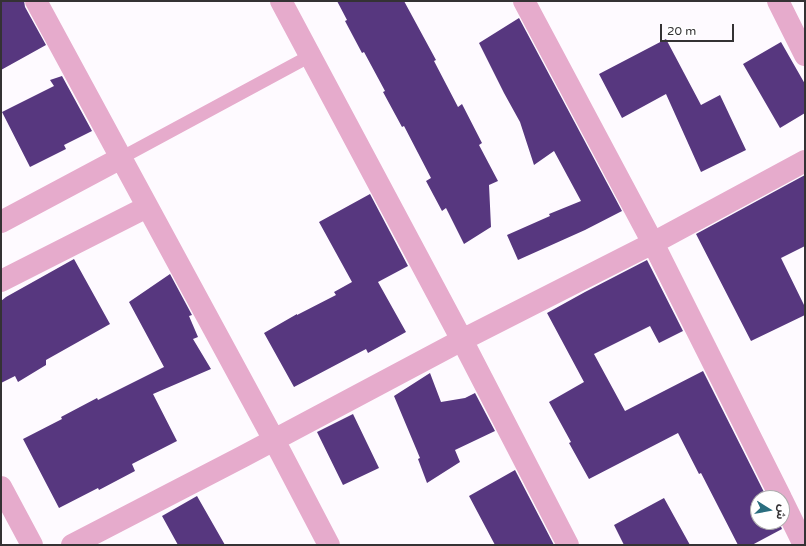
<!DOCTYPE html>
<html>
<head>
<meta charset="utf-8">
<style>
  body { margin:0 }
  #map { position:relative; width:806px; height:546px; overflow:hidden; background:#fefaff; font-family:"Varela Round","Noto Sans Arabic",sans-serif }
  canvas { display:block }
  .frame { position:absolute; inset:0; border:2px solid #343234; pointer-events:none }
  .north { position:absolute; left:750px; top:490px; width:40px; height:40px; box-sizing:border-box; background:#fff; border:1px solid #aeadae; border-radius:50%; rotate:101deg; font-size:11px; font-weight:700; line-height:16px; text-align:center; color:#343234 }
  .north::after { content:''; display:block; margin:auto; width:14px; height:18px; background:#2a6e7f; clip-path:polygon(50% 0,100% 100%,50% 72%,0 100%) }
  .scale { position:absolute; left:660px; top:24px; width:74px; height:18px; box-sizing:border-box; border:2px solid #343234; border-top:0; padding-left:5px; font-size:12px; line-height:14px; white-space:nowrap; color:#343234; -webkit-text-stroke:3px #fff; paint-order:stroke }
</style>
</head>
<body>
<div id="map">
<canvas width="806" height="546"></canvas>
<div class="frame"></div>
<div class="north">ش</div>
<div class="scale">20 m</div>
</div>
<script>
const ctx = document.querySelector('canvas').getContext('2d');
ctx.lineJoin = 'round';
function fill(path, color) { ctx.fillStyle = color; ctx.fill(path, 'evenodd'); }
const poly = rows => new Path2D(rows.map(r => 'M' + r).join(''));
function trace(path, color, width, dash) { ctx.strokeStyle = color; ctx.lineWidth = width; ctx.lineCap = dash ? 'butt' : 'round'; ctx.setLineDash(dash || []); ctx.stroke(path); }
fill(poly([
  [1,1,24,1,25,7,46,45,1,70],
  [337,1,404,1,436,60,434,61,458,107,462,104,482,143,479,145,498,181,489,185,491,227,464,244,446,208,442,211,426,181,431,178,404,126,402,127,383,92,385,91,364,52,362,53,345,21,347,20],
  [519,18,622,211,585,230,518,260,507,235,550,216,549,214,581,201,554,151,534,165,520,122,504,93,479,43],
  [666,39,701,105,720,95,746,150,701,172,666,94,622,118,599,74],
  [781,42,805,84,805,113,780,128,743,64],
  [62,76,92,131,64,145,66,149,30,167,2,112,54,86,50,80],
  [805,175,805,246,781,258,805,307,805,315,751,341,696,234],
  [370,194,408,266,378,282,406,332,368,353,366,349,294,387,264,333,297,314,297,315,336,295,334,292,352,282,319,222],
  [74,259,110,324,46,360,46,365,18,382,15,376,1,383,1,301,6,297],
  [647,260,683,331,659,343,650,326,594,354,625,411,703,371,767,498,758,498,758,522,779,522,782,529,752,545,738,545,701,473,699,474,678,433,589,479,569,443,571,442,549,402,584,382,547,313,585,292],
  [170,274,192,315,189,316,198,337,193,339,211,369,153,394,177,441,132,464,135,471,99,490,98,488,59,508,23,439,62,419,61,417,97,398,98,400,164,367,129,302],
  [430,373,441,402,465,398,475,393,495,431,455,450,460,462,427,483,418,459,420,458,394,396],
  [353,414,379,468,343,485,317,432],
  [515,470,554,545,495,545,469,496],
  [197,496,225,545,178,545,162,516],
  [664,498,690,545,624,545,614,525]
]), '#57377f');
trace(poly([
  [121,158,310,56]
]), '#e6abcc', 13);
trace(poly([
  [36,1,274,440,329,545],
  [281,1,462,340,568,545],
  [524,1,653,243,781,498],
  [778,1,805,55],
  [1,222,121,158],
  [1,281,147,207],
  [1,487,32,545],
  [782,500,804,545],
  [72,545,242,457,462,340,653,243,805,161]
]), '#e6abcc', 22);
</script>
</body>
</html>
